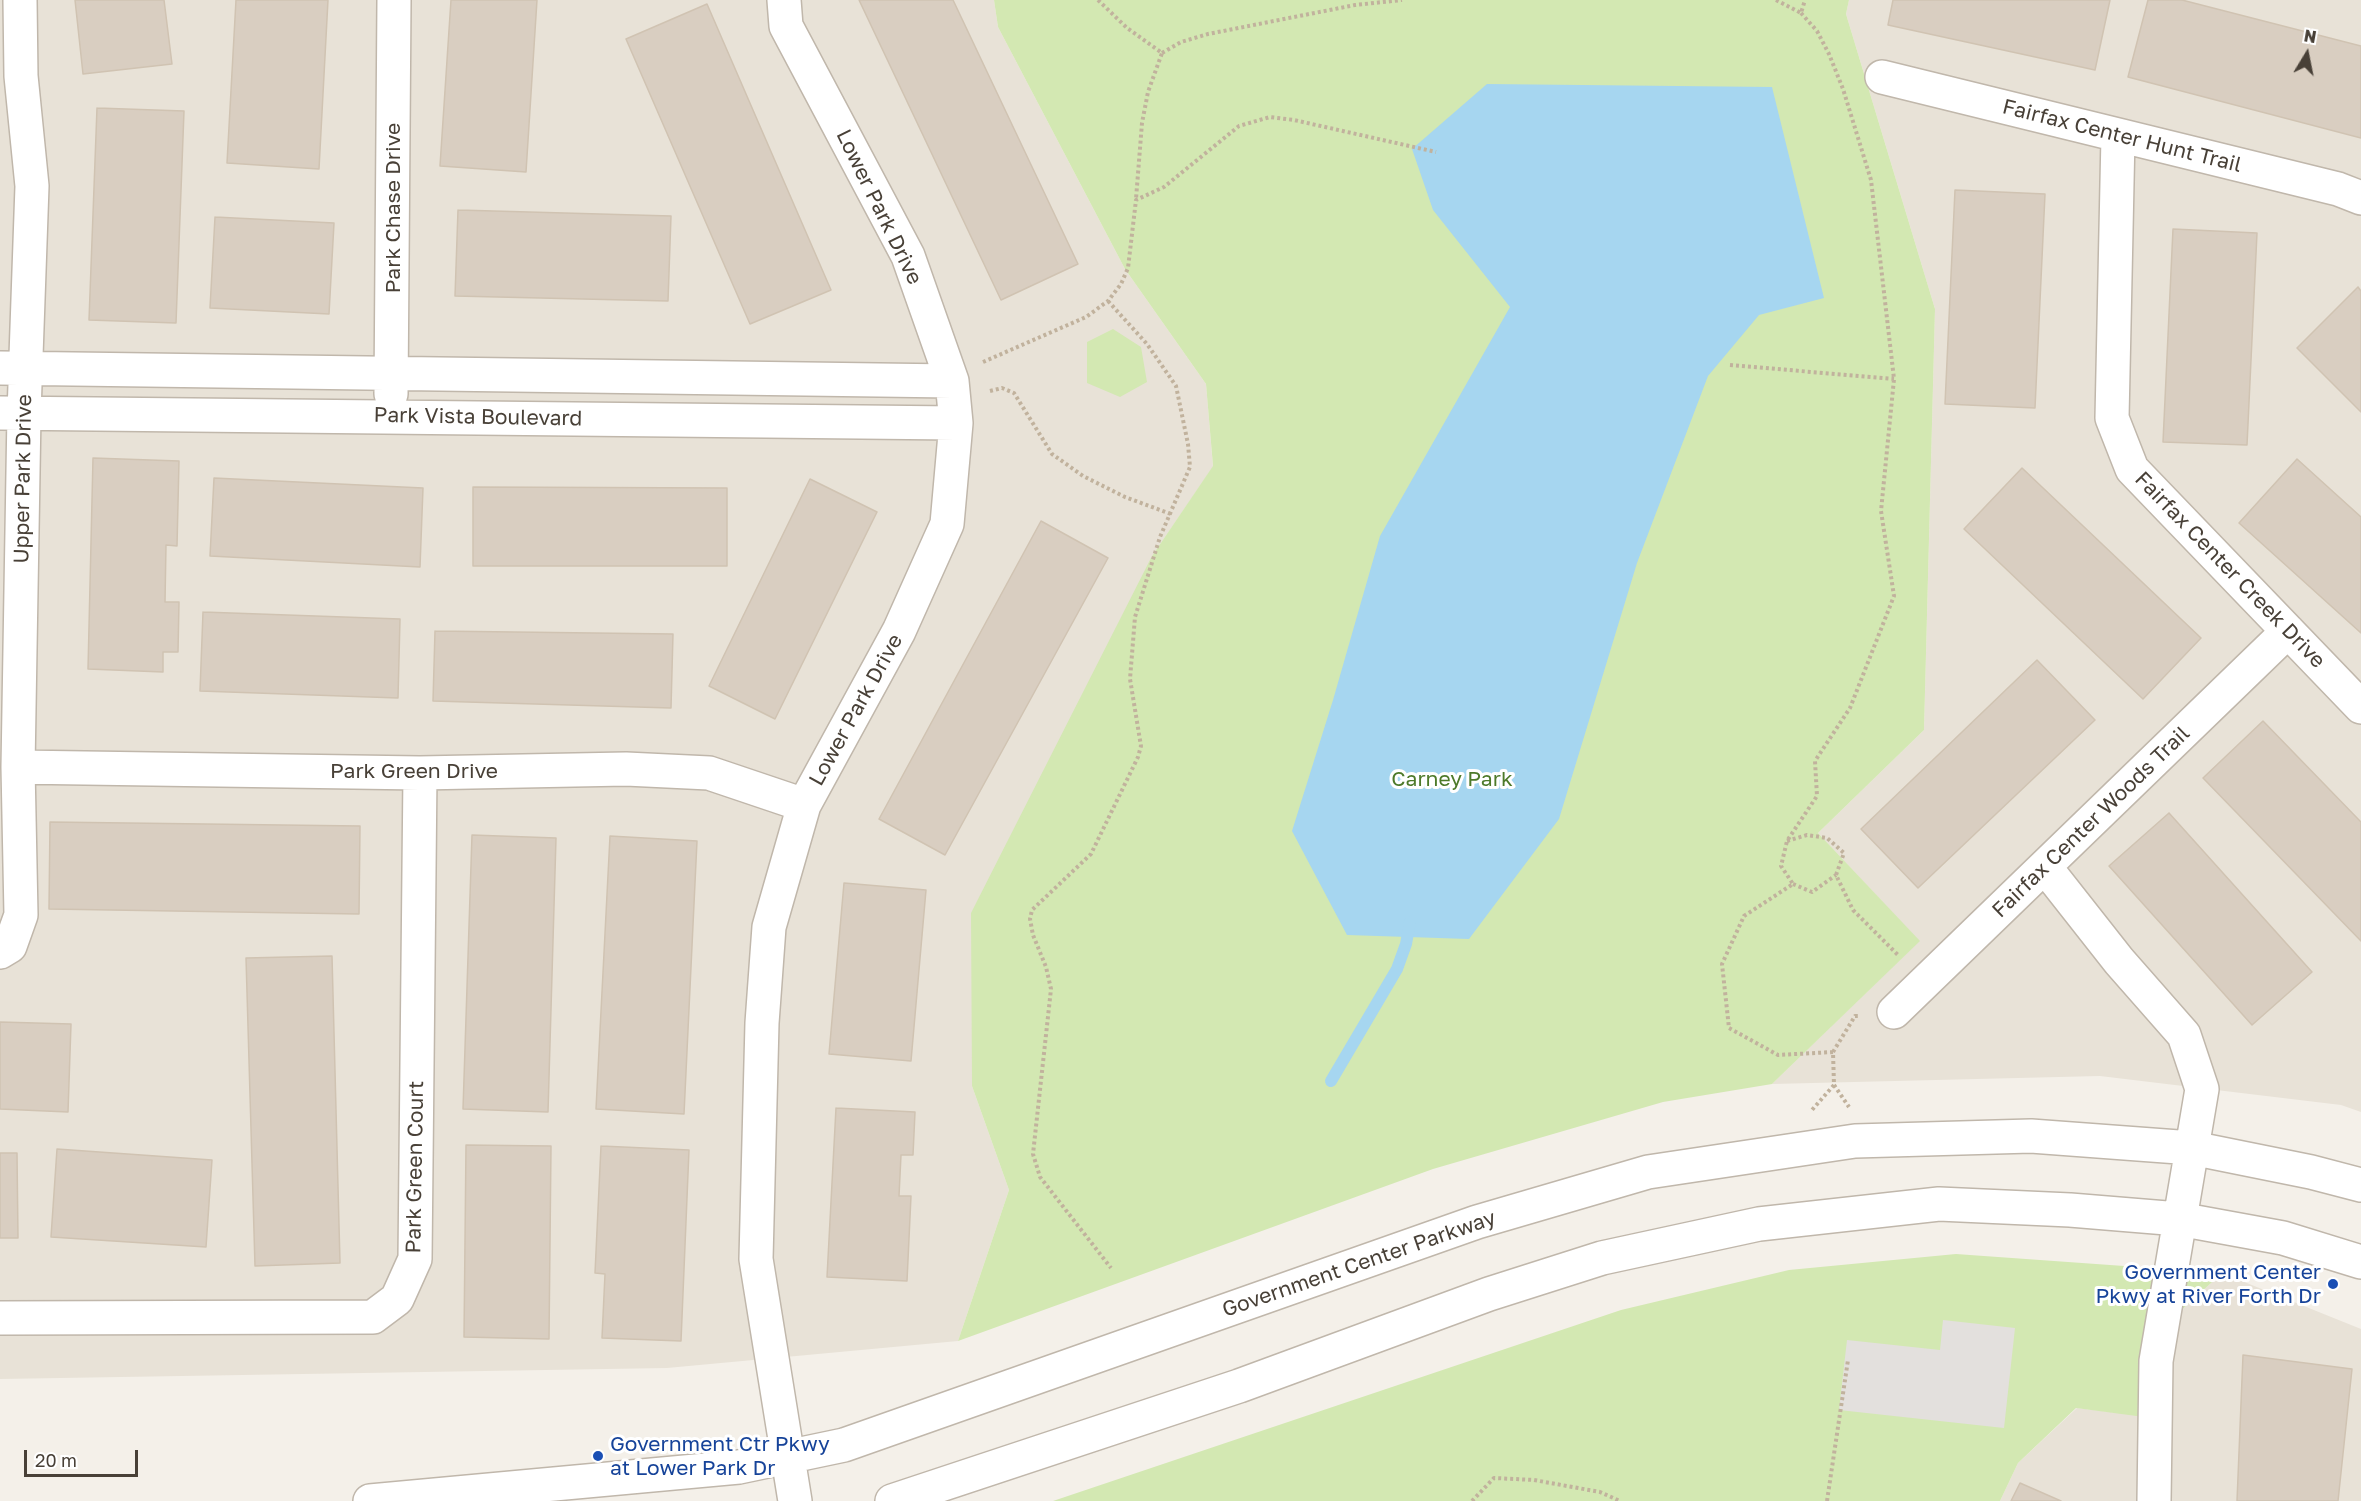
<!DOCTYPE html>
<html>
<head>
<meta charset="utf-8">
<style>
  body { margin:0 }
  #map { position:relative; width:2361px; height:1501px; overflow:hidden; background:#f4f0e9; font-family:"Golos Text",sans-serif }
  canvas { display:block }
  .north { position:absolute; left:2277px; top:24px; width:60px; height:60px; -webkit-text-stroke:4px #fff; paint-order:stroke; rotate:10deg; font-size:16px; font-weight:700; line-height:24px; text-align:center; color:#484037 }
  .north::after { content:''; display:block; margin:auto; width:21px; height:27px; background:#484037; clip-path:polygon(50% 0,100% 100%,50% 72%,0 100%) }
  .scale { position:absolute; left:24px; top:1450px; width:114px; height:27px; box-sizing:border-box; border:3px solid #484037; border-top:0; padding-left:8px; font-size:18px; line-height:21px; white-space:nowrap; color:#484037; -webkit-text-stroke:4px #fff; paint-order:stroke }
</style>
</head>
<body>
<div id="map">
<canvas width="2361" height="1501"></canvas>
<div class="north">N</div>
<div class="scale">20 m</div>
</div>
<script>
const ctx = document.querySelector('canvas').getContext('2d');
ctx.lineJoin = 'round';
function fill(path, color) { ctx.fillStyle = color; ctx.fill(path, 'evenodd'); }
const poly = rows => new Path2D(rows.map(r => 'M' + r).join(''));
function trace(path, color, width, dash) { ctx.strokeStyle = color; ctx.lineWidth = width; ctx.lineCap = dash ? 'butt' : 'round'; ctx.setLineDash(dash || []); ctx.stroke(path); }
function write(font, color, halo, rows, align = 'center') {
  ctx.font = font + ' "Golos Text",sans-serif'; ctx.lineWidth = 6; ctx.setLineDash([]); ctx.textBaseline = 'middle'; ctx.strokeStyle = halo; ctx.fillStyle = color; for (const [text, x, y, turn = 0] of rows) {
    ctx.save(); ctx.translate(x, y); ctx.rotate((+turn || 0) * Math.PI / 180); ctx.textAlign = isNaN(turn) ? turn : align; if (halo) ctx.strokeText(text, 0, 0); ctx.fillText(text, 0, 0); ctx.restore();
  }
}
fill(poly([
  [0,0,994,0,998,27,1125,269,1206,384,1213,467,1152,556,972,1086,1009,1190,958,1341,667,1368,0,1379],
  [1849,0,2361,0,2361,1112,2341,1105,2100,1076,1772,1084,1919,941,1818,833,1924,730,1935,309,1846,14],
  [2222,1273,2361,1329,2361,1501,2000,1501,2018,1463,2077,1408,2144,1416,2152,1337]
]), '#e8e2d7');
fill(poly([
  [994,0,1849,0,1846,14,1935,309,1924,730,1818,833,1920,941,1772,1084,1663,1102,1433,1169,958,1341,1009,1190,972,1086,971,913,1152,556,1213,466,1206,384,1125,269,998,27],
  [1113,329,1141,347,1147,382,1120,397,1087,383,1087,342],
  [1956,1254,2222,1273,2152,1337,2144,1417,2076,1408,2018,1463,2000,1501,1053,1501,1621,1310,1789,1270]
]), '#d3e8b2');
fill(poly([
  [1943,1320,2015,1328,2004,1428,1839,1410,1847,1340,1940,1350]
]), '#e3e0dd');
fill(poly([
  [1487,84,1772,87,1824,298,1759,315,1708,376,1637,563,1559,819,1469,939,1347,935,1292,831,1333,700,1380,536,1510,307,1433,210,1412,149]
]), '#a6d6f0');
trace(poly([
  [1331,1081,1397,969,1406,944,1410,922]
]), '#a6d6f0', 12);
const building = poly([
  [75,0,164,0,172,64,83,74,75,0],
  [236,0,328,0,319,169,227,163,236,0],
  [451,0,537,0,526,172,440,166,451,0],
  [859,0,953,0,1078,264,1001,300,859,0],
  [1893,0,2110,0,2095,70,1888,25,1893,0],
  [2148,0,2182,0,2361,46,2361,138,2128,77,2148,0],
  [707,4,831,290,750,324,626,39,707,4],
  [97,108,184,111,176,323,89,320,97,108],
  [1955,190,2045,194,2035,408,1945,404,1955,190],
  [458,210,671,216,668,301,455,296,458,210],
  [215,217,334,223,329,314,210,308,215,217],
  [2173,229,2257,233,2247,445,2163,442,2173,229],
  [2358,287,2361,291,2361,412,2297,348,2358,287],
  [93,458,179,461,177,546,166,545,165,602,179,602,178,652,163,652,163,672,88,669,93,458],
  [2297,459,2361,517,2361,633,2239,523,2297,459],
  [2022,468,2201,638,2143,699,1964,529,2022,468],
  [214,478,423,488,420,567,210,556,214,478],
  [810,479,877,512,775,719,709,686,810,479],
  [473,487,727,488,727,566,473,566,473,487],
  [1041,521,1108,558,945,855,879,819,1041,521],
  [203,612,400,619,398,698,200,691,203,612],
  [435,631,673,634,671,708,433,701,435,631],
  [2037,660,2095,720,1918,888,1861,829,2037,660],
  [2263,721,2361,822,2361,941,2203,778,2263,721],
  [2169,813,2312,972,2252,1025,2109,866,2169,813],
  [50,822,360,826,359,914,49,909,50,822],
  [472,835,556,838,548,1112,463,1109,472,835],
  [610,836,697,841,684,1114,596,1109,610,836],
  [844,883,926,890,911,1061,829,1054,844,883],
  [332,956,340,1263,255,1266,246,958,332,956],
  [0,1022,71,1024,68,1112,0,1109,0,1022],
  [836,1108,915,1112,913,1155,901,1155,899,1196,911,1196,907,1281,827,1277,836,1108],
  [466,1145,551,1146,549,1339,464,1337,466,1145],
  [601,1146,689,1150,681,1341,602,1338,605,1274,595,1273,601,1146],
  [57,1149,212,1160,206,1247,51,1237,57,1149],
  [0,1153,17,1153,18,1238,0,1238,0,1153],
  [2243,1355,2352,1369,2338,1501,2237,1501,2243,1355],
  [2020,1483,2061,1501,2011,1501,2020,1483]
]);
fill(building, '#d9cec1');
trace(building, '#d0c3b2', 1.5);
const minor = poly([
  [784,0,786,26,908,256,952,381,956,423,947,524,899,631,804,805,769,927,762,1023,756,1259,795,1501],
  [1882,77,2338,189,2361,198],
  [2118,136,2112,418,2132,469,2361,707],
  [0,368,952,381],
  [391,394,394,0],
  [0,413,956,423],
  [18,767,420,773,626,769,709,773,804,805],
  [2045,867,2119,961,2184,1035,2202,1089,2156,1361,2154,1501],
  [0,952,10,946,21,915,18,767,24,413,32,186,21,76,20,0],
  [1894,1012,2288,631],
  [0,1318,373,1317,397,1299,415,1259,420,773],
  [370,1501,739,1467,844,1445,1477,1222,1648,1172,1855,1141,2031,1136,2192,1148,2311,1172,2361,1185],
  [892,1501,1239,1386,1489,1294,1602,1258,1759,1224,1939,1204,2070,1210,2179,1219,2283,1238,2361,1262]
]);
trace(minor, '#c0b7ab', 36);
trace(poly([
  [1098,0,1127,28,1162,53,1148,92,1142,123,1136,199],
  [1776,0,1801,13,1805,0],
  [1801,13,1817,31,1829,54,1843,89,1871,180,1894,379,1881,511,1894,596,1850,708,1815,761,1817,796,1787,841,1781,866,1793,884,1744,916,1722,964,1729,1028,1778,1055,1833,1052,1834,1085,1812,1110],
  [1162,53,1181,42,1208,34,1355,5,1402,0],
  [1108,301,1147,344,1176,386,1188,444,1190,467,1160,537,1135,617,1130,679,1139,734,1141,746,1138,757,1091,854,1032,910,1030,919,1033,935,1046,967,1051,989,1033,1154,1040,1177,1111,1268],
  [983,362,1086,317,1108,301,1121,284,1128,268,1136,200,1164,187,1239,126,1270,117,1294,120,1436,152],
  [1730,365,1894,379],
  [990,391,1002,388,1014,393,1052,454,1083,476,1125,497,1171,514],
  [1787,841,1807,835,1827,838,1844,853,1836,875,1853,910,1899,956],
  [1793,884,1812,892,1836,875],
  [1833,1052,1855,1016,1858,1016],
  [1834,1085,1849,1107],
  [1472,1501,1494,1478,1534,1480,1600,1492,1620,1501],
  [1827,1501,1848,1360]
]), '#c1b29d', 4, [3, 3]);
trace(minor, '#fff', 33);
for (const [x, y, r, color] of [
  [2333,1284,6,"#1a4fb4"],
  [598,1456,6,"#1a4fb4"]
]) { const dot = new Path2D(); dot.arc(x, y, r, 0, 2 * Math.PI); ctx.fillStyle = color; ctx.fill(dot); trace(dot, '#fff', 2); }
write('21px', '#484037', '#fff', [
  ["Fairfax Center Hunt Trail",2122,136,14],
  ["Lower Park Drive",879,207,64],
  ["Park Chase Drive",393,208,-90],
  ["Park Vista Boulevard",478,417,1],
  ["Upper Park Drive",23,479,-89],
  ["Fairfax Center Creek Drive",2230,570,46],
  ["Lower Park Drive",856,710,-61],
  ["Park Green Drive",414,771],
  ["Fairfax Center Woods Trail",2091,822,-44],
  ["Park Green Court",415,1167,-89],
  ["Government Center Parkway",1359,1264,-19]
]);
write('21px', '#4d7a2a', '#fff', [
  ["Carney Park",1452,779]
]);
write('21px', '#164399', '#fff', [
  ["Government Center",2321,1272],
  ["Pkwy at River Forth Dr",2321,1296],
  ["Government Ctr Pkwy",610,1444,"left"],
  ["at Lower Park Dr",610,1468,"left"]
], 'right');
</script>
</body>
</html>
